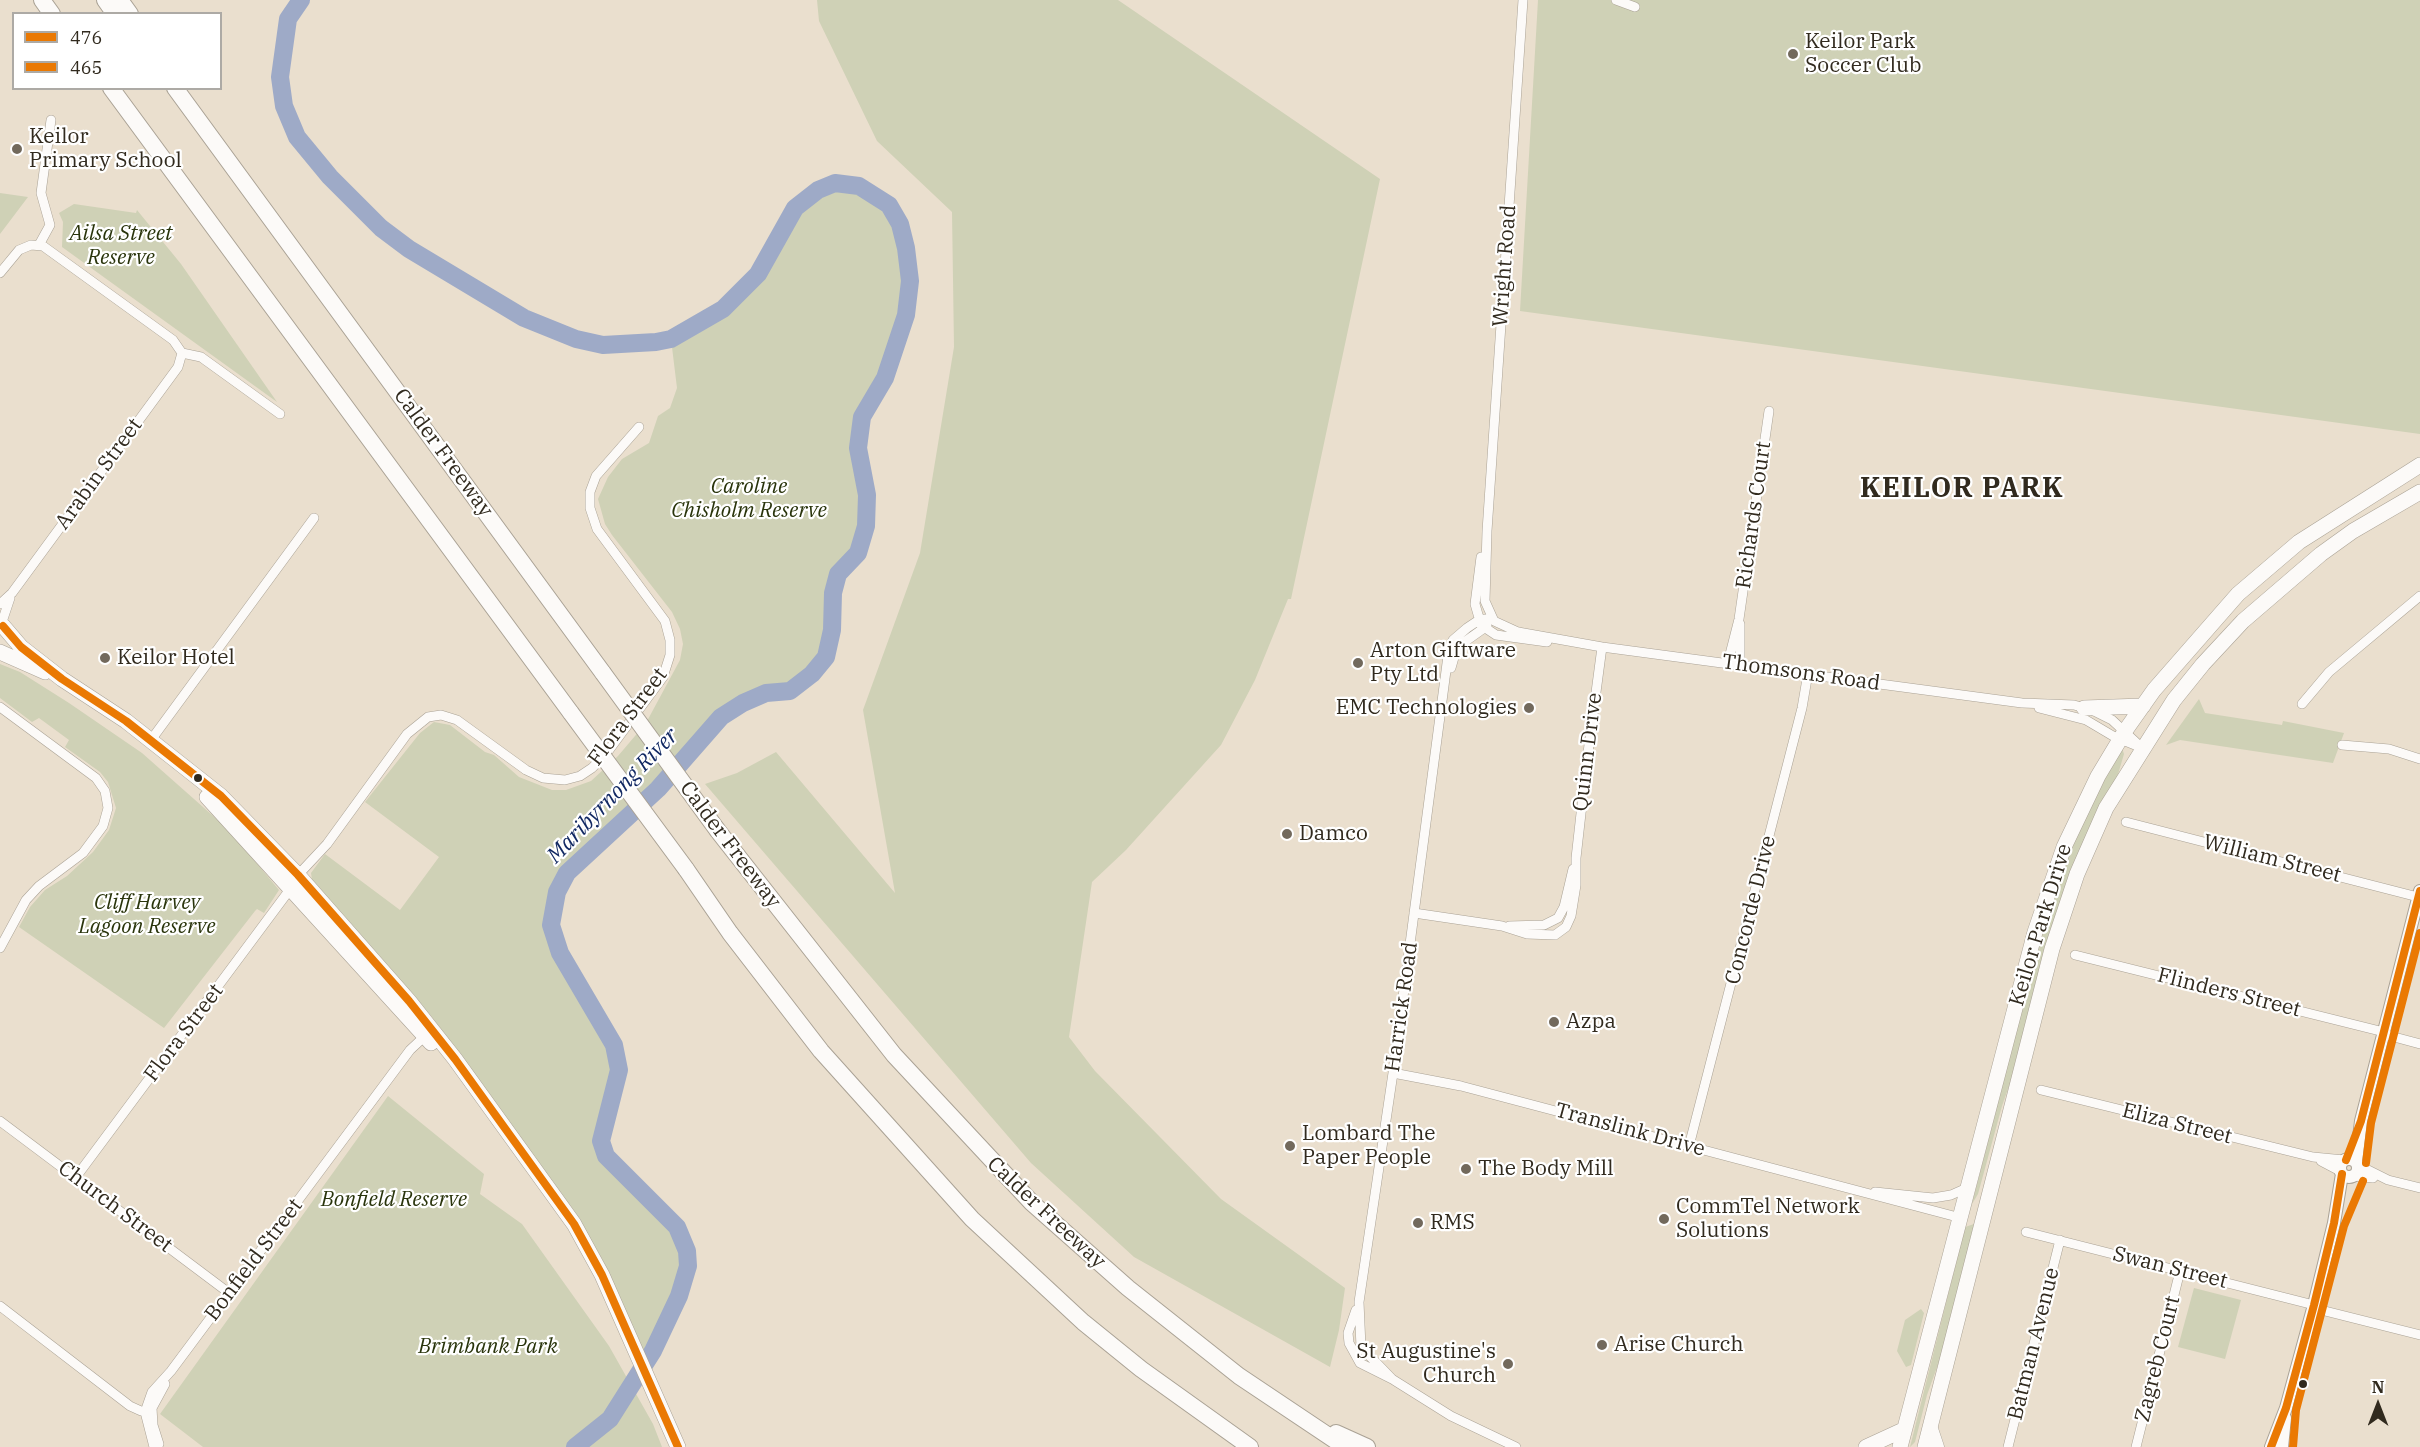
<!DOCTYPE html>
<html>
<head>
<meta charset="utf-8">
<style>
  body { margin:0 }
  #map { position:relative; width:2420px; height:1447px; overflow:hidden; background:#eadfce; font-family:"IBM Plex Serif",serif }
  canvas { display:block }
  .legend { position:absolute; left:12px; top:12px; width:210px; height:78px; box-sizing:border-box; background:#fff; border:2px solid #adaaa5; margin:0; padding:8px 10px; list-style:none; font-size:18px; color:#312a1e }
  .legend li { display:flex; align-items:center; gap:12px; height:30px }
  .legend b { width:30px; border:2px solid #adaaa5 }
  .north { position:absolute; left:2348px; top:1375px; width:60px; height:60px; -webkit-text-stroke:4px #fff; paint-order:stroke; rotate:0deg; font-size:16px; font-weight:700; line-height:24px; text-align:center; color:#312a1e }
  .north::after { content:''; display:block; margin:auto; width:21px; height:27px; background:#312a1e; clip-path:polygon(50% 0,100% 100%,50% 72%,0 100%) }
</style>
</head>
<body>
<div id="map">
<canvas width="2420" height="1447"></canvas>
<ul class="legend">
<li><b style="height:8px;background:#ea7903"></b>476</li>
<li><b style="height:8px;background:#ea7903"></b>465</li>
</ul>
<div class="north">N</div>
</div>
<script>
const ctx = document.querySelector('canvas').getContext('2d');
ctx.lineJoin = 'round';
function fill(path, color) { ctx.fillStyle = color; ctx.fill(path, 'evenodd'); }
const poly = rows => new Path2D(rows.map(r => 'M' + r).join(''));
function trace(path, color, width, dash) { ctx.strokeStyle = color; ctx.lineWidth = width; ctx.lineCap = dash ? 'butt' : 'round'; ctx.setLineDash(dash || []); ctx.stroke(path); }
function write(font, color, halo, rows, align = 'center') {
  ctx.font = font + ' "IBM Plex Serif",serif'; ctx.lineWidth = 4.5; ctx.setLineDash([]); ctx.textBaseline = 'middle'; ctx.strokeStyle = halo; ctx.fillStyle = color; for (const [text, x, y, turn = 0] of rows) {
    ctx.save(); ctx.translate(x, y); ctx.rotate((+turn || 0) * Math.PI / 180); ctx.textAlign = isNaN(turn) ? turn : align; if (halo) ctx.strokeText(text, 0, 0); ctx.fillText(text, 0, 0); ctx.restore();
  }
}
fill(poly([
  [817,0,1118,0,1380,179,1291,599,1288,599,1255,680,1221,745,1126,850,1092,882,1069,1037,1095,1071,1221,1199,1345,1288,1339,1330,1330,1367,1134,1257,1031,1163,705,784,737,773,776,752,895,893,863,710,920,553,954,347,952,212,877,141,819,21],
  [1538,0,2420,0,2420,434,1520,311],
  [835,183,859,186,889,205,900,224,906,248,910,281,906,315,885,378,862,417,858,448,867,495,866,526,858,553,838,574,833,593,832,630,826,657,812,674,790,691,766,693,743,703,721,717,658,789,567,873,557,892,551,925,571,976,614,1045,619,1070,601,1141,605,1156,677,1227,687,1251,688,1266,679,1296,648,1360,602,1259,575,1212,488,1098,483,1085,431,1016,312,880,311,873,325,854,400,910,439,857,365,802,420,733,434,722,450,725,485,752,494,755,519,777,552,790,566,790,591,781,618,756,646,723,680,660,683,644,680,629,672,612,612,535,605,524,598,499,608,477,622,459,649,443,658,416,670,408,677,388,671,339,723,309,758,275,795,208,818,190],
  [0,193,28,197,0,234],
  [74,204,136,213,137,210,181,264,277,402,62,247,63,222,59,213],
  [0,664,20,672,69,703,142,753,229,830,279,890,264,913,257,909,255,911,164,1028,19,927,30,907,45,890,67,876,93,852,109,830,116,808,108,782,100,772,65,747,69,740,39,718,32,722,0,698],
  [2199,699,2205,713,2282,725,2283,721,2344,733,2333,763,2180,740,2166,745],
  [2122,748,2124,754,2119,771,2002,1106,1978,1194,1972,1204,2048,907,2087,811],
  [388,1096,484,1174,480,1194,522,1224,609,1346,653,1424,662,1447,203,1447,160,1414],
  [1974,1224,1944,1348,1927,1395,1915,1442,1910,1447,1965,1227],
  [2194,1288,2241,1300,2225,1359,2178,1347],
  [1921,1309,1924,1313,1911,1365,1906,1367,1897,1351,1905,1320]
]), '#cfd1b6');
trace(poly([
  [301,0,288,19,280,77,284,106,297,137,330,177,381,228,409,249,524,318,576,339,603,345,656,342,671,339,723,309,758,274,795,208,818,190,835,183,859,186,889,205,900,224,906,248,910,281,906,315,885,378,862,417,858,448,867,495,866,526,858,553,838,574,833,593,832,630,826,657,812,674,790,691,766,693,743,703,721,717,658,789,567,873,557,892,551,925,560,953,614,1045,619,1070,601,1141,606,1156,677,1227,687,1251,688,1266,679,1296,653,1351,610,1419,575,1447]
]), '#9eaac7', 18);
const minor = poly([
  [1523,0,1487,531,1485,601,1494,621,1518,632,1602,647,2022,703,2074,705,2092,710,2112,720,2142,748],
  [1616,0,1635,7],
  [39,245,50,225,41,193,51,120],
  [0,273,19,250,31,245,43,246,173,340,182,353],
  [182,353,201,357,280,414],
  [1481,557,1475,604,1481,625,1496,635,1547,642],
  [0,604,12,593,178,367,182,353],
  [2,622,10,598],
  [1728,662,1739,619,1769,411],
  [1740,664,1740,624],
  [1451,668,1455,654,1463,643,1487,626],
  [2302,704,2329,672,2420,596],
  [0,707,96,778,105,791,108,808,103,826,83,853,39,886,26,900,0,948],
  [2039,708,2086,720,2113,736,2140,747],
  [151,740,314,518],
  [2342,745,2389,749,2420,759],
  [2126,822,2418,897],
  [298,875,327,844,407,734,428,717,441,715,457,720,526,770,543,778,565,780,580,776,592,768,606,754,663,677,670,655,670,640,665,621,597,529,590,508,590,492,596,476,639,427],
  [1414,913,1502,926,1527,934,1555,935,1566,927,1571,916,1576,885,1576,858,1587,760,1602,647],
  [1509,926,1544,925,1558,918,1564,907,1573,869],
  [2075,955,2384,1032],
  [2383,1034,2420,1044],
  [1393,1073,1461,1086,1961,1218],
  [2041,1090,2313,1157,2344,1160],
  [0,1121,229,1293],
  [1689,1146,1802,708,1808,673],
  [2321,1161,2340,1171],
  [2358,1165,2388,1180,2420,1188],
  [2355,1176,2373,1178],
  [76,1177,291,888],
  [1875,1192,1933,1198,1951,1195,1969,1187],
  [2026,1232,2314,1305],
  [0,1306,130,1406,141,1411,152,1411],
  [2313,1308,2420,1335],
  [1356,1310,1348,1333,1349,1343,1360,1363,1392,1379,1451,1416,1516,1447],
  [1392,1379,1361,1347,1359,1302,1393,1073,1449,648,1453,640,1467,628,1479,620,1492,618],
  [159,1444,153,1425,152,1408,165,1384],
  [154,1447,145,1412,152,1392,171,1371,410,1050,425,1036],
  [2008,1447,2060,1240],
  [2136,1447,2180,1271]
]);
const tertiary = poly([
  '2340 1168a9 9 0 1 1 18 0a9 9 0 1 1-18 0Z',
  [2356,1162,2361,1121,2420,891],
  [2271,1447,2286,1408,2314,1305,2334,1223,2342,1174],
  [2282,1447,2285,1418]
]);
const secondary = poly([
  [1931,1429,1937,1447]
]);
const primary = poly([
  [3,626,21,647,62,679,126,721,221,796,298,875,409,1001,455,1059,574,1224,602,1275,678,1447],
  [0,652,45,672],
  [2084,708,2143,706],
  [207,797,431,1043],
  [1866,1447,1903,1430],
  [1900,1447,2035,932,2064,847,2098,776,2125,731,2154,690,2238,594,2299,542,2420,465],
  [1925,1447,2052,949,2077,874,2106,808,2174,700,2203,664,2243,621,2321,554,2353,531,2420,492]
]);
const motorway = poly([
  [42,0,52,14],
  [105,0,115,14],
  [120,0,130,14],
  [111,88,571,713],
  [175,88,603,673],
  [718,831,894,1055,1032,1203,1128,1288,1239,1376,1345,1447],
  [686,869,730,933,821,1051,972,1219,1083,1322,1141,1369,1250,1447],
  [1336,1433,1367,1447]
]);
trace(minor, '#aaa295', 10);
trace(tertiary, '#aaa295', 14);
trace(secondary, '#aaa295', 15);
trace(primary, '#aaa295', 16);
trace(motorway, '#aaa295', 18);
trace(minor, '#fcfaf8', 9);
trace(tertiary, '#fcfaf8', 12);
trace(secondary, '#fcfaf8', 14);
trace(primary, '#fcfaf8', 15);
trace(motorway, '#fcfaf8', 16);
const motorwayBridge = poly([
  [603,673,718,831],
  [571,713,686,869]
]);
trace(motorwayBridge, '#aaa295', 18, []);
trace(motorwayBridge, '#fcfaf8', 16);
trace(poly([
  [3,626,21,647,62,679,126,721,221,796,298,875,409,1001,455,1059,574,1224,602,1275,678,1447],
  [2346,1160,2361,1121,2420,891],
  [2271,1447,2286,1408,2314,1305,2334,1223,2342,1174]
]), '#ea7903', 8);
trace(poly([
  [2366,1163,2371,1123,2420,933],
  [2293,1447,2296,1410,2344,1226,2363,1181]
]), '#ea7903', 8);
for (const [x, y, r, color] of [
  [1793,54,6,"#72695c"],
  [17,149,6,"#72695c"],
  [105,658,6,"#72695c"],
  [1358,663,6,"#72695c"],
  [1529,708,6,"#72695c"],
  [198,778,5,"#312a1e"],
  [1287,834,6,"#72695c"],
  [1554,1022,6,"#72695c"],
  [1290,1146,6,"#72695c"],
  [1466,1169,6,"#72695c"],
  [1664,1219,6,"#72695c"],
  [1418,1223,6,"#72695c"],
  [1602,1345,6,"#72695c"],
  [1508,1364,6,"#72695c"],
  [2303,1384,5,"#312a1e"]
]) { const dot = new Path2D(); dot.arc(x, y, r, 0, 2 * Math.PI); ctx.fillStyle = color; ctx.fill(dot); trace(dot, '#fff', 2); }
write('21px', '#312a1e', '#fff', [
  ["Keilor Park",1805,42],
  ["Soccer Club",1805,66],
  ["Keilor",29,137],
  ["Primary School",29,161],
  ["Arton Giftware",1370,651],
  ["Pty Ltd",1370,675],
  ["Keilor Hotel",117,658],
  ["EMC Technologies",1517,708,"right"],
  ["Damco",1299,834],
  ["Azpa",1566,1022],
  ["Lombard The",1302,1134],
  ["Paper People",1302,1158],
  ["The Body Mill",1478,1169],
  ["CommTel Network",1676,1207],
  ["Solutions",1676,1231],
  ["RMS",1430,1223],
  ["Arise Church",1614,1345],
  ["St Augustine's",1496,1352,"right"],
  ["Church",1496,1376,"right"]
], 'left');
write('italic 21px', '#29340b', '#fff', [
  ["Ailsa Street",121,234],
  ["Reserve",121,258],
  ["Caroline",749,487],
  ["Chisholm Reserve",749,511],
  ["Cliff Harvey",147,903],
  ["Lagoon Reserve",147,927],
  ["Bonfield Reserve",394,1200],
  ["Brimbank Park",488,1347]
]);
write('21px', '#312a1e', '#fff', [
  ["Wright Road",1505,266,-86],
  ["Calder Freeway",443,453,54],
  ["Arabin Street",99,474,-54],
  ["Richards Court",1754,515,-82],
  ["Thomsons Road",1801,673,8],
  ["Flora Street",628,717,-53],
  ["Quinn Drive",1588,752,-83],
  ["Calder Freeway",730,845,53],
  ["William Street",2272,859,14],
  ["Concorde Drive",1751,910,-76],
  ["Keilor Park Drive",2041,925,-73],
  ["Flinders Street",2229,993,14],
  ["Harrick Road",1402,1007,-82],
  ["Flora Street",184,1033,-53],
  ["Eliza Street",2177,1124,14],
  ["Translink Drive",1630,1130,15],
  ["Church Street",115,1207,37],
  ["Calder Freeway",1046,1213,43],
  ["Bonfield Street",254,1260,-53],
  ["Swan Street",2170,1268,14],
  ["Batman Avenue",2034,1344,-76],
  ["Zagreb Court",2158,1359,-76]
]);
write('italic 22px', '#122963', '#fff', [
  ["Maribyrnong River",613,796,-46]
]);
ctx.letterSpacing = '1.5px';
write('bold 27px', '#312a1e', '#fff', [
  ["KEILOR PARK",1962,489]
]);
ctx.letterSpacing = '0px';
</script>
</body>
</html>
